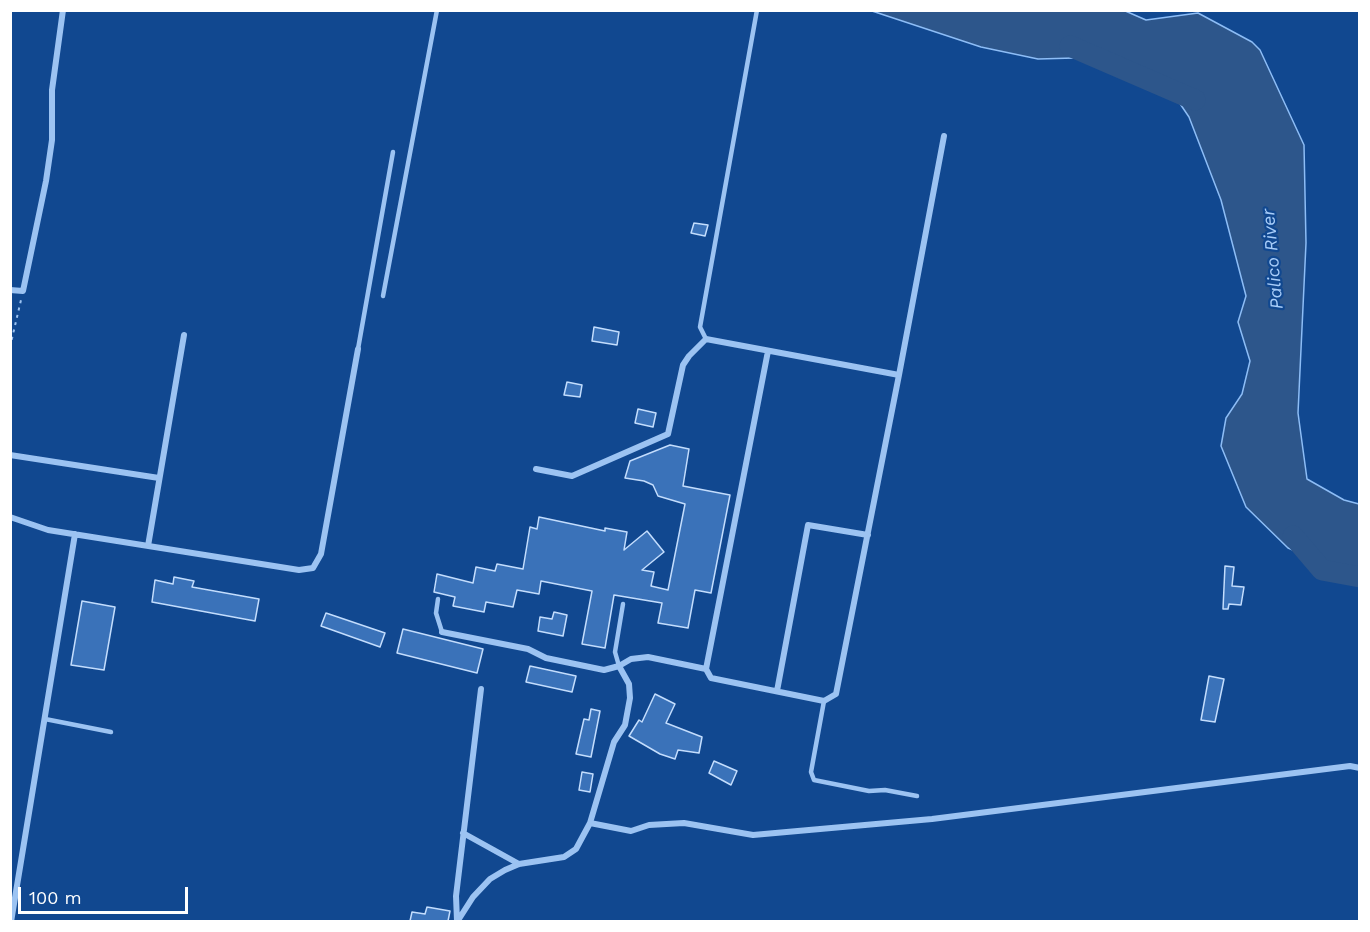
<!DOCTYPE html>
<html>
<head>
<meta charset="utf-8">
<style>
  body { margin:0 }
  #map { position:relative; width:1370px; height:932px; overflow:hidden; background:#114890; font-family:"Work Sans",sans-serif }
  canvas { display:block }
  .frame { position:absolute; inset:0; border:12px solid #fff; pointer-events:none }
  .scale { position:absolute; left:18px; top:887px; width:170px; height:27px; box-sizing:border-box; border:3px solid #fff; border-top:0; padding-left:8px; font-size:18px; line-height:21px; white-space:nowrap; color:#fff; -webkit-text-stroke:4px #114890; paint-order:stroke }
</style>
</head>
<body>
<div id="map">
<canvas width="1370" height="932"></canvas>
<div class="frame"></div>
<div class="scale">100 m</div>
</div>
<script>
const ctx = document.querySelector('canvas').getContext('2d');
ctx.lineJoin = 'round';
function fill(path, color) { ctx.fillStyle = color; ctx.fill(path, 'evenodd'); }
const poly = rows => new Path2D(rows.map(r => 'M' + r).join(''));
function trace(path, color, width, dash) { ctx.strokeStyle = color; ctx.lineWidth = width; ctx.lineCap = dash ? 'butt' : 'round'; ctx.setLineDash(dash || []); ctx.stroke(path); }
function write(font, color, halo, rows, align = 'center') {
  ctx.font = font + ' "Work Sans",sans-serif'; ctx.lineWidth = 4.5; ctx.setLineDash([]); ctx.textBaseline = 'middle'; ctx.strokeStyle = halo; ctx.fillStyle = color; for (const [text, x, y, turn = 0] of rows) {
    ctx.save(); ctx.translate(x, y); ctx.rotate((+turn || 0) * Math.PI / 180); ctx.textAlign = isNaN(turn) ? turn : align; if (halo) ctx.strokeText(text, 0, 0); ctx.fillText(text, 0, 0); ctx.restore();
  }
}
const water = poly([
  [1123,10,1146,20,1198,13,1252,42,1260,50,1304,145,1306,243,1298,413,1307,479,1344,500,1359,504,1359,578,1288,548,1246,507,1221,446,1226,418,1242,394,1250,361,1238,322,1246,296,1221,200,1189,117,1162,77,1111,57,1038,59,981,47,872,11,1123,10]
]);
fill(water, '#2d568b');
trace(water, '#8dbdf6', 1.5);
trace(poly([
  [1070,46,1195,100],
  [1293,536,1322,570,1360,577]
]), '#2d568b', 21);
const building = poly([
  [694,223,708,225,705,236,691,233,694,223],
  [594,327,619,332,617,345,592,341,594,327],
  [567,382,582,385,580,397,564,395,567,382],
  [638,409,656,413,653,427,635,423,638,409],
  [670,445,689,449,683,486,730,495,711,593,695,590,688,628,658,623,662,603,614,595,605,648,582,644,592,591,541,581,539,594,517,590,513,607,486,602,484,612,453,606,455,597,434,592,437,574,473,583,476,567,495,571,497,564,523,569,530,527,537,529,539,517,605,531,605,528,627,532,624,550,647,531,664,552,642,570,654,572,651,586,668,590,685,504,658,496,653,485,644,481,625,478,630,461,670,445],
  [1225,566,1234,567,1232,586,1244,587,1241,605,1229,604,1228,609,1223,609,1225,566],
  [174,577,194,581,192,587,259,599,255,621,152,602,155,580,173,584,174,577],
  [82,601,115,607,104,670,71,665,82,601],
  [554,612,567,615,563,636,538,631,540,617,552,619,554,612],
  [326,613,385,633,380,647,321,626,326,613],
  [403,629,483,649,477,673,397,653,403,629],
  [530,666,576,676,572,692,526,682,530,666],
  [1209,676,1224,679,1215,722,1201,720,1209,676],
  [655,694,675,704,666,723,702,737,699,753,678,750,675,759,660,754,629,736,639,720,642,722,655,694],
  [591,709,600,711,591,757,576,754,584,719,589,720,591,709],
  [714,761,737,771,731,785,709,773,714,761],
  [582,772,593,774,590,792,579,790,582,772],
  [427,907,450,911,448,921,410,921,412,912,425,914,427,907]
]);
fill(building, '#3a72b9');
trace(building, '#c3ddfd', 1.5);
trace(poly([
  [10,347,21,300]
]), '#9cc3f2', 2, [3, 4.5]);
trace(poly([
  [383,296,437,10],
  [706,339,700,327,757,10],
  [358,349,393,152],
  [438,599,436,613,442,632],
  [619,666,615,652,623,604],
  [824,701,811,772,814,780,869,791,885,790,917,796],
  [45,719,111,732]
]), '#9cc3f2', 4.5);
trace(poly([
  [10,290,23,291,46,181,52,140,52,90,63,10],
  [10,455,159,478],
  [536,469,572,476,668,434,683,365,689,356,706,339,899,375],
  [10,517,48,530,299,570,313,568,321,554,358,349],
  [148,546,184,335],
  [442,632,528,649,546,658,604,670,619,666,631,659,648,657,706,669,711,678,824,701,836,694,899,375,944,136],
  [706,669,768,351],
  [777,691,808,525,868,535],
  [590,823,631,831,649,825,684,823,753,835,932,819,1350,766,1360,768],
  [463,833,519,864],
  [457,921,456,896,481,689],
  [11,922,75,534],
  [457,922,473,897,490,879,505,870,519,864,564,857,576,849,590,823,614,742,625,725,630,698,629,684,619,666]
]), '#9cc3f2', 6);
write('italic 18px', '#a8cdf9', '#114890', [
  ["Palico River",1273,259,-95]
]);
</script>
</body>
</html>
